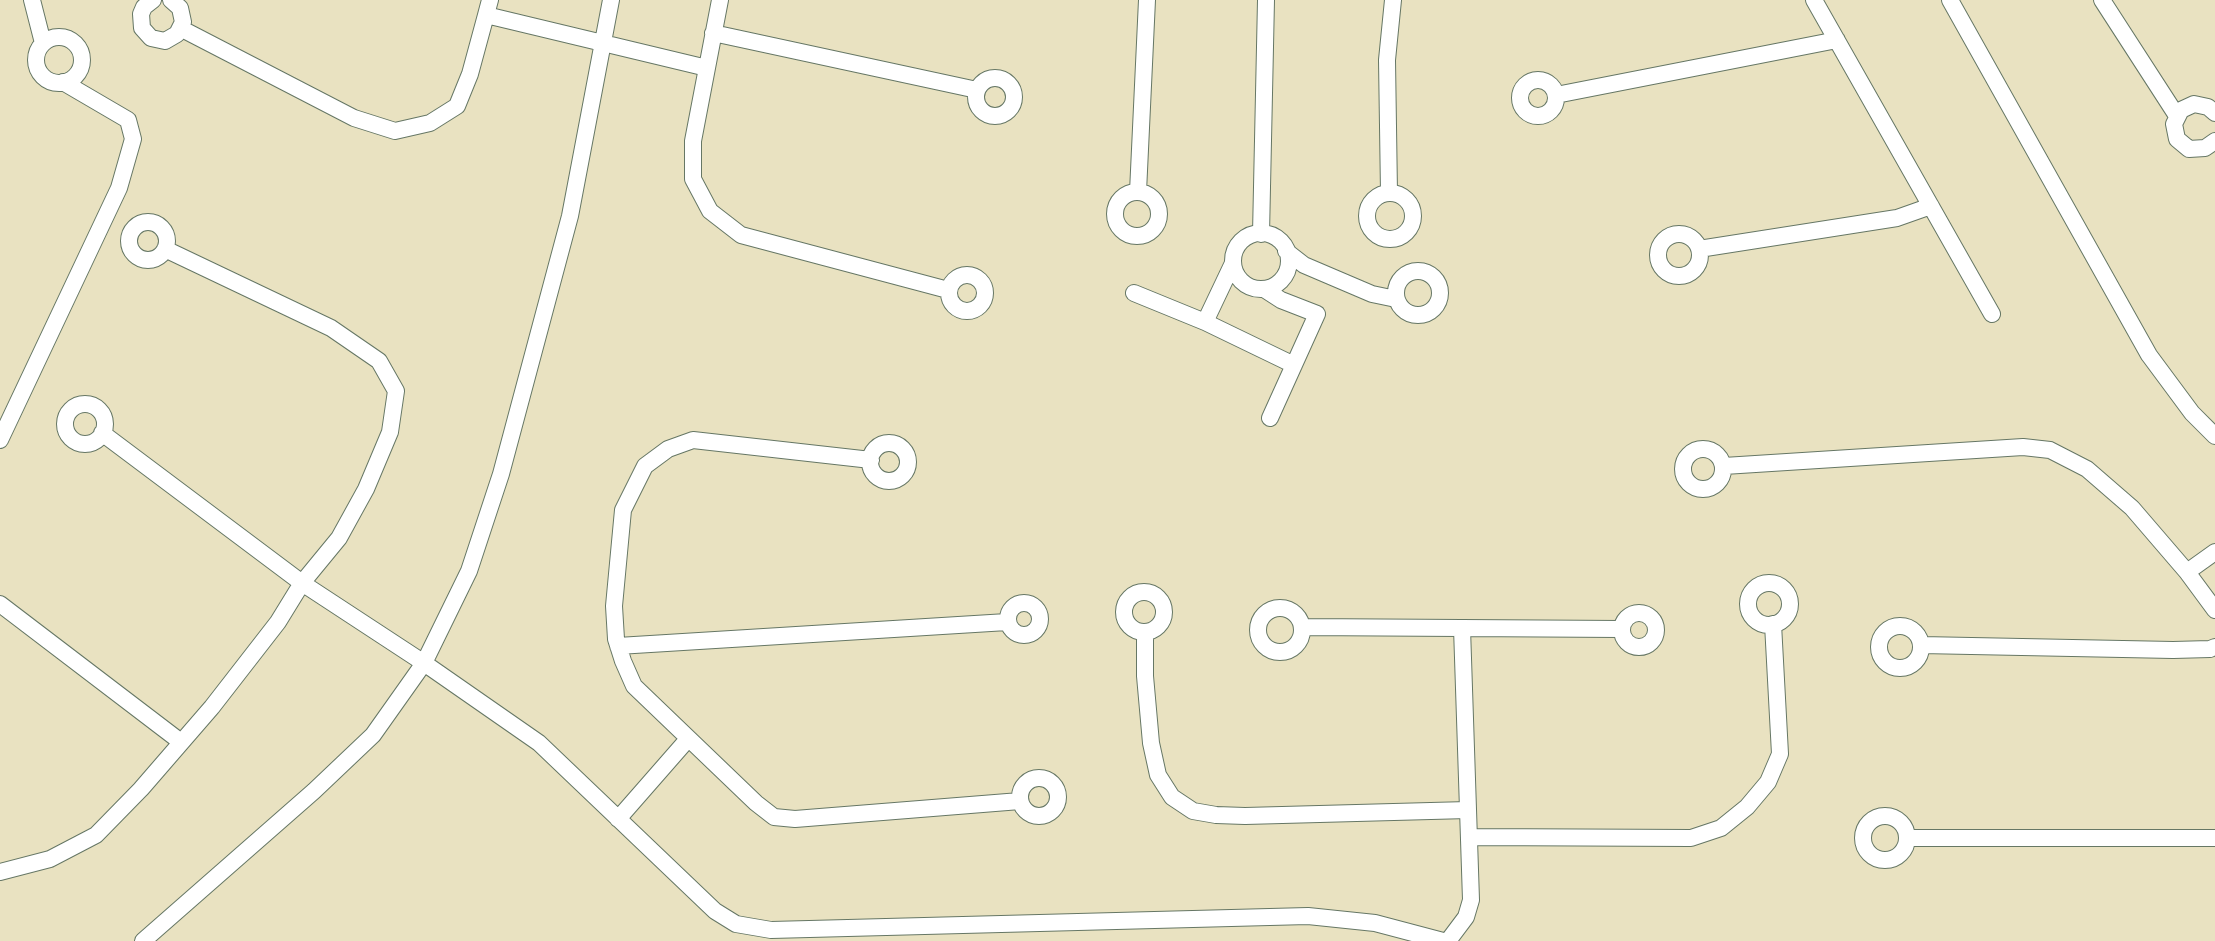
<!DOCTYPE html>
<html>
<head>
<meta charset="utf-8">
<style>
  body { margin:0 }
  canvas { display:block; background:#e9e2c1 }
</style>
</head>
<body>
<canvas width="2215" height="941"></canvas>
<script>
const ctx = document.querySelector('canvas').getContext('2d');
ctx.lineJoin = 'round';
const poly = rows => new Path2D(rows.map(r => 'M' + r).join(''));
function trace(path, color, width, dash) { ctx.strokeStyle = color; ctx.lineWidth = width; ctx.lineCap = dash ? 'butt' : 'round'; ctx.setLineDash(dash || []); ctx.stroke(path); }
const street = poly([
  [32,0,43,43],
  [153,0,144,7,141,14,142,28,151,38,165,41,177,34,183,22,180,8,171,0],
  [720,0,693,141,693,179,710,211,741,235,948,290],
  [1814,0,1992,314],
  [1950,0,2149,355,2192,413,2215,436],
  [2102,0,2177,116],
  [486,15,490,0],
  [182,29,354,118,395,131,430,123,457,106,470,74,486,15,707,68],
  [713,33,977,90],
  '36 60a23 23 0 1 1 46 0a23 23 0 1 1-46 0Z',
  '976 97a19 19 0 1 1 38 0a19 19 0 1 1-38 0Z',
  '1520 98a18 18 0 1 1 36 0a18 18 0 1 1-36 0Z',
  [1556,95,1837,40],
  [2215,113,2208,107,2194,104,2181,110,2174,124,2177,139,2189,149,2205,148,2215,141],
  '1115 214a22 22 0 1 1 44 0a22 22 0 1 1-44 0Z',
  [1138,192,1147,0],
  '1367 216a23 23 0 1 1 46 0a23 23 0 1 1-46 0Z',
  [1389,193,1387,60,1393,0],
  '129 241a19 19 0 1 1 38 0a19 19 0 1 1-38 0Z',
  '1233 261a28 28 0 1 1 56 0a28 28 0 1 1-56 0Z',
  [1261,234,1266,0],
  '1658 255a21 21 0 1 1 42 0a21 21 0 1 1-42 0Z',
  [1699,249,1897,218,1931,206],
  [1286,251,1304,265,1372,294,1396,299],
  [1233,263,1205,322,1294,365],
  '1396 293a22 22 0 1 1 44 0a22 22 0 1 1-44 0Z',
  '949 293a18 18 0 1 1 36 0a18 18 0 1 1-36 0Z',
  [1264,289,1281,300,1317,314,1270,418],
  [1134,293,1205,322],
  '65 424a20 20 0 1 1 40 0a20 20 0 1 1-40 0Z',
  [102,433,302,583,424,663,539,743,715,911,736,924,771,930,1308,916,1375,923,1443,941],
  [0,440,119,188,133,139,128,120,63,82],
  '870 462a19 19 0 1 1 38 0a19 19 0 1 1-38 0Z',
  '1683 469a20 20 0 1 1 40 0a20 20 0 1 1-40 0Z',
  [871,460,693,440,668,449,645,466,623,510,614,606,616,639,623,661,634,686,756,803,774,817,795,819,1020,801],
  [1724,466,2023,447,2050,450,2087,469,2132,508,2187,572,2215,610],
  [2187,572,2215,552],
  '1748 604a21 21 0 1 1 42 0a21 21 0 1 1-42 0Z',
  '1124 612a20 20 0 1 1 40 0a20 20 0 1 1-40 0Z',
  '1008 619a16 16 0 1 1 32 0a16 16 0 1 1-32 0Z',
  [0,604,181,742],
  '1258 630a22 22 0 1 1 44 0a22 22 0 1 1-44 0Z',
  '1622 630a17 17 0 1 1 34 0a17 17 0 1 1-34 0Z',
  '1879 647a21 21 0 1 1 42 0a21 21 0 1 1-42 0Z',
  [1302,627,1621,629],
  [1145,633,1145,676,1151,743,1158,775,1172,797,1193,811,1216,815,1245,816,1468,810],
  [1921,645,2173,650,2210,649,2215,647],
  [618,646,1007,622],
  '1020 797a19 19 0 1 1 38 0a19 19 0 1 1-38 0Z',
  '1863 838a22 22 0 1 1 44 0a22 22 0 1 1-44 0Z',
  [618,819,688,739],
  [1469,837,1691,838,1721,828,1747,807,1768,782,1780,754,1773,624],
  [1907,838,2215,838],
  [0,872,50,859,96,835,141,789,212,707,278,622,302,583,339,538,366,489,390,432,396,391,379,361,331,328,165,249],
  [143,941,314,791,373,735,424,663,469,571,501,474,570,216,611,0],
  [1448,941,1466,917,1471,900,1462,628]
]);
trace(street, '#667765', 18);
trace(street, '#fff', 16);
</script>
</body>
</html>
